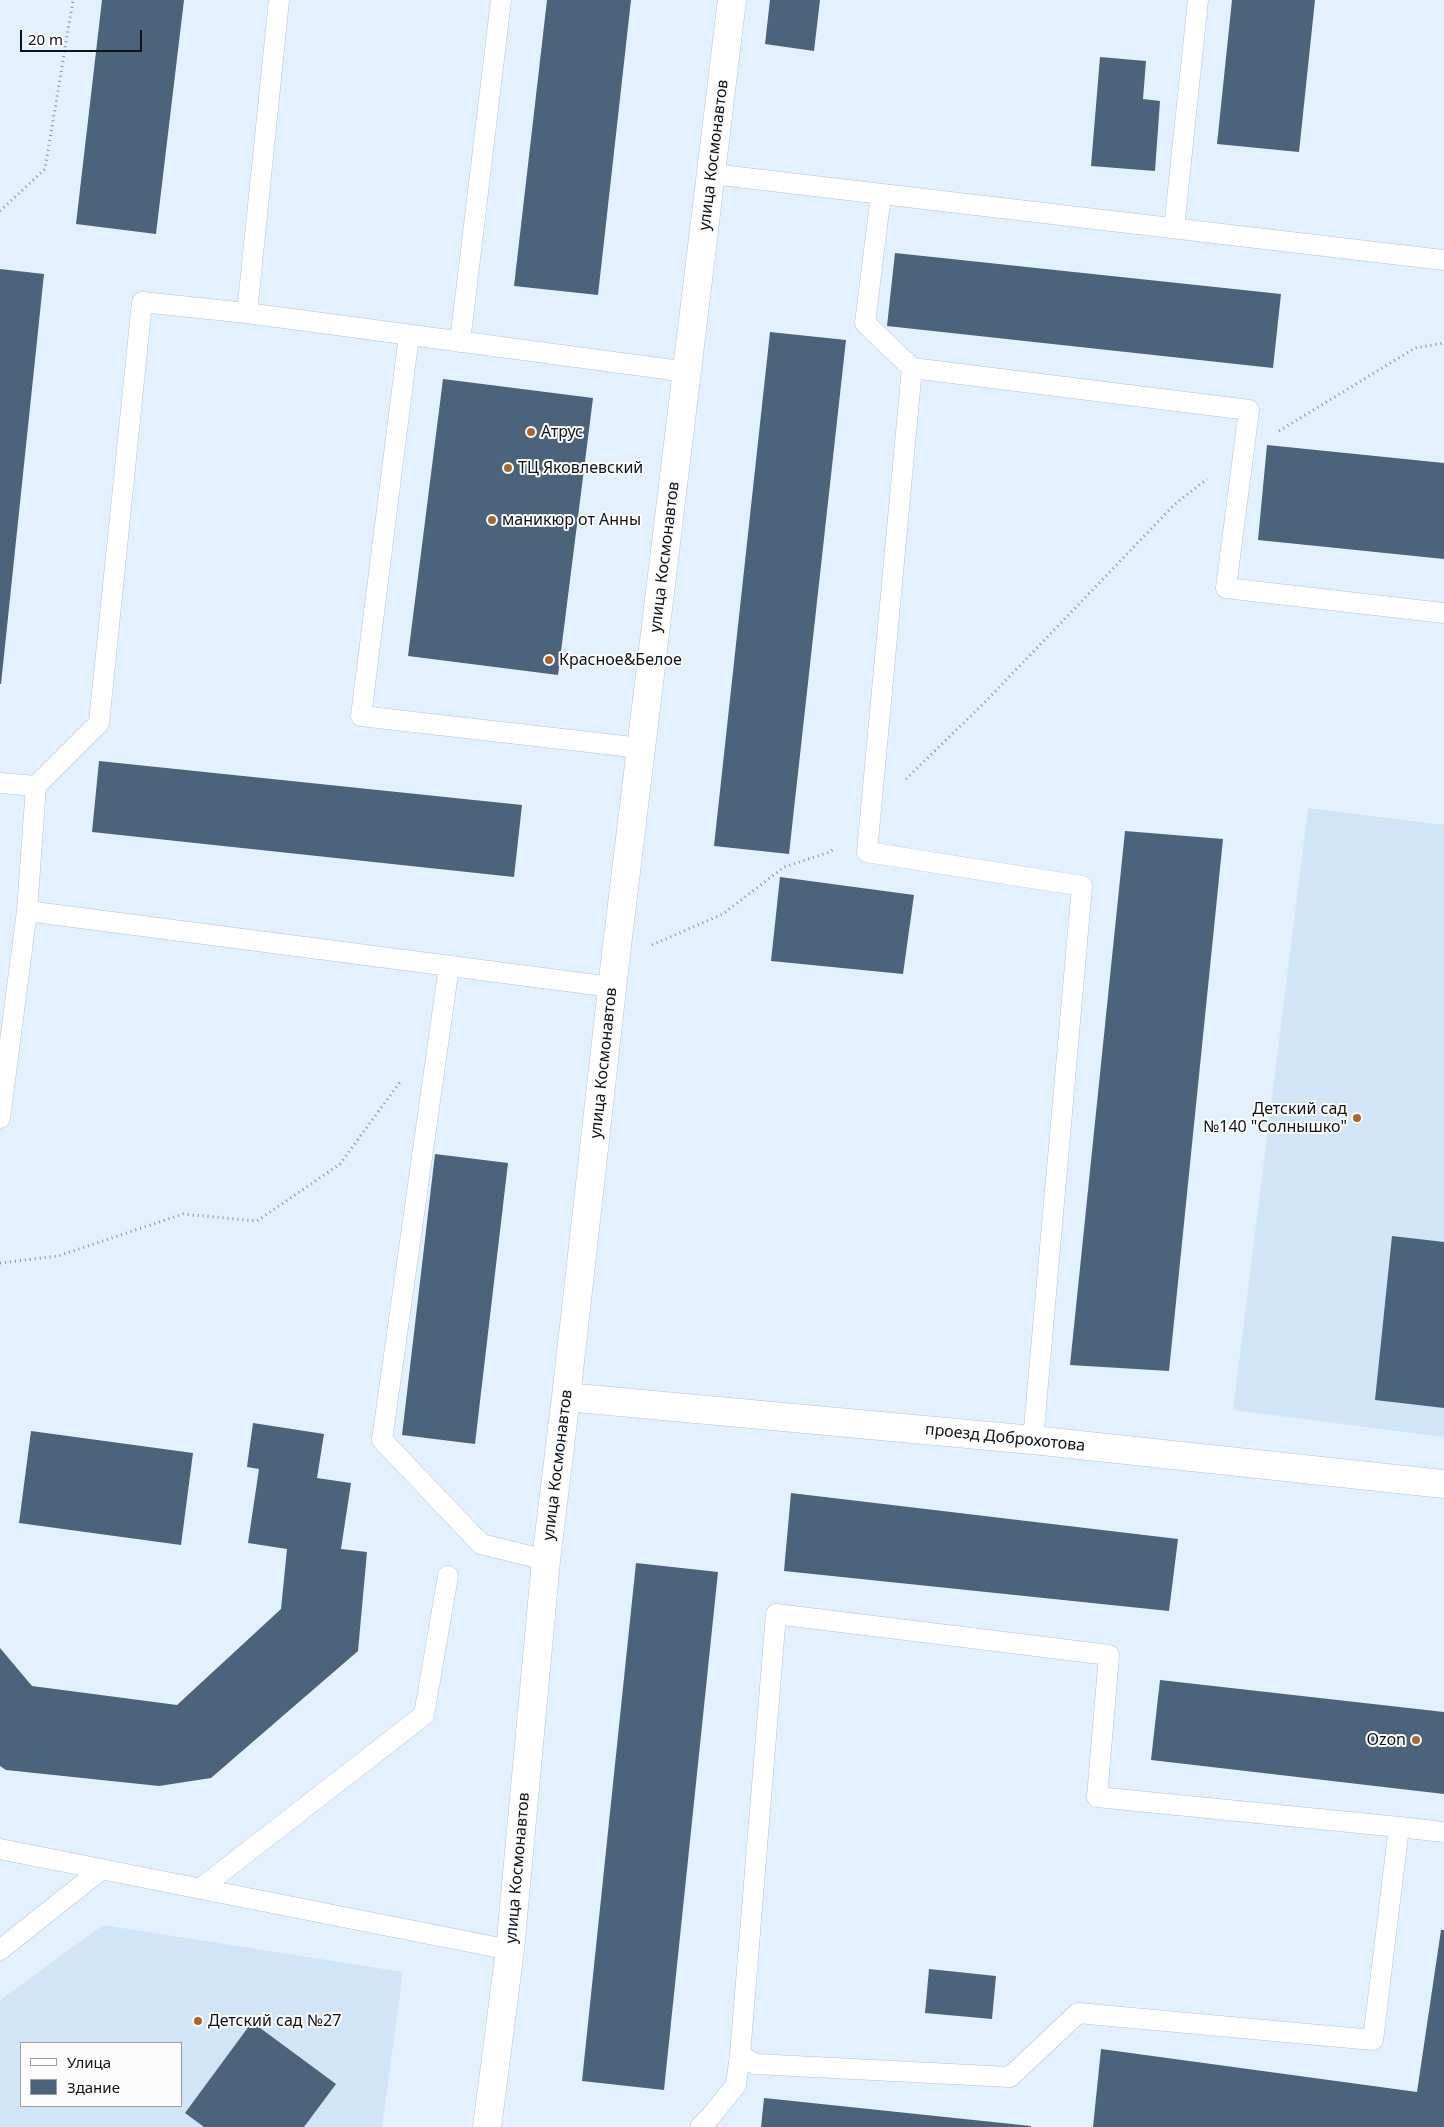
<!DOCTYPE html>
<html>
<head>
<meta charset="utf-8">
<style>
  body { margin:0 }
  #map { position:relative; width:1444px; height:2127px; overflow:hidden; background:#e3f1fe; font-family:"Noto Sans",sans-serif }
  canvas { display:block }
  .legend { position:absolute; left:20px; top:2042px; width:162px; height:65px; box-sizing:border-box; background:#fcfcfc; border:1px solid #9d9fa0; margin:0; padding:6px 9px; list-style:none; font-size:15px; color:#0e1317 }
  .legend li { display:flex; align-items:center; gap:10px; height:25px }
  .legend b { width:25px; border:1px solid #9d9fa0 }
  .scale { position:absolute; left:20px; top:30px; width:122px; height:22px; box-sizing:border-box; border:2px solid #0e1317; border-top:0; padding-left:6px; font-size:15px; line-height:18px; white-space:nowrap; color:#0e1317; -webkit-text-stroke:4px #fcfcfc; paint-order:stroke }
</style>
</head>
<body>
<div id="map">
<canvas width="1444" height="2127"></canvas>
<ul class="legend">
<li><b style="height:6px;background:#fff"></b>Улица</li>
<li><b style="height:14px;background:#4b647b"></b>Здание</li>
</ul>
<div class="scale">20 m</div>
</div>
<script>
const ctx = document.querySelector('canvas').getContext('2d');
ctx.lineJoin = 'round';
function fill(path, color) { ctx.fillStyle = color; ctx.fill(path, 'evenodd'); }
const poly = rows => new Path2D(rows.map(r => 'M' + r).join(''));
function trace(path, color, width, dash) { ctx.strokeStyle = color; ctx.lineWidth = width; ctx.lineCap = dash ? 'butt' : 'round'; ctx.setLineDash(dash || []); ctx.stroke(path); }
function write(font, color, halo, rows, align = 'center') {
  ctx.font = font + ' "Noto Sans",sans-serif'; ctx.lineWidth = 4; ctx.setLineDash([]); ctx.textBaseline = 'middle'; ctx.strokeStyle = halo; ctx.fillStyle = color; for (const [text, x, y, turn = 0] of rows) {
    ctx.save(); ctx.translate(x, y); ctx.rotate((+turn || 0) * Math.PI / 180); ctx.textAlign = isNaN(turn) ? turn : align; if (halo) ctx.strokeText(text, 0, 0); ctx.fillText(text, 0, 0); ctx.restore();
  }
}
fill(poly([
  [1308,808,1444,825,1444,1437,1233,1410],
  [103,1925,403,1972,382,2127,0,2127,0,2000],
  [21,2043,181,2043,181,2106,21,2106]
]), '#d1e5f7');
fill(poly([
  [102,0,184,0,156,234,76,224],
  [547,0,631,0,598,295,514,286],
  [770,0,820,0,814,51,765,44],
  [1232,0,1315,0,1299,152,1217,144],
  [1100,57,1146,61,1143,99,1160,101,1155,171,1091,166],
  [895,253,1281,294,1273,368,887,326],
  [0,269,44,274,1,684,0,684],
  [770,332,846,340,789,854,714,846],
  [443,379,593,398,558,675,408,656],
  [1267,445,1444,463,1444,559,1258,540],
  [99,761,522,805,514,877,92,832],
  [1125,831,1223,839,1169,1371,1070,1365],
  [780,877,914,895,903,974,771,961],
  [435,1154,508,1163,475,1444,402,1435],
  [1392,1236,1444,1242,1444,1408,1375,1400],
  [253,1423,324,1434,317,1478,351,1483,341,1549,367,1552,358,1651,211,1778,159,1786,6,1770,0,1766,0,1648,32,1686,177,1705,281,1609,287,1549,248,1543,259,1469,247,1467],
  [31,1431,193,1453,181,1545,19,1523],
  [791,1493,1178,1539,1169,1611,784,1571],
  [636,1563,718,1572,664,2090,582,2081],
  [1160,1680,1444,1712,1444,1794,1151,1760],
  [1441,1930,1444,1930,1444,2127,1093,2127,1101,2049,1417,2092],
  [929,1969,996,1976,992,2019,925,2013],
  [252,2022,336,2084,304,2127,204,2127,185,2113],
  [764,2098,1031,2126,1031,2127,761,2127]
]), '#4b647b');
const lane = poly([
  [279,0,247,313,688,372],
  [712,174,1444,260],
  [881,194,865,323,912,368,1249,410,1226,588,1444,613],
  [1174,228,1198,0],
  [409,335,361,716,641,748],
  [460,342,501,0],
  [912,368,867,852,1082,886,1033,1440],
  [0,783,36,786,27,911],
  [36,786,99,723,142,302,247,313],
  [449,966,382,1440,481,1544,546,1560],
  [0,1118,27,911,612,987],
  [1399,1827,1373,2040,1078,2013,1010,2077,755,2064,740,2055,776,1614,1109,1655,1097,1797,1399,1827,1444,1832],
  [0,1849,510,1950],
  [201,1888,424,1715,448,1576],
  [0,1950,102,1869],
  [700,2127,711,2116,736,2085,740,2055]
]);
const street = poly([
  [566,1397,1033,1440,1444,1484],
  [487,2127,510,1950,546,1560,566,1397,615,962,732,0]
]);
trace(lane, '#b6c3d0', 21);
trace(street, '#b6c3d0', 29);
trace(poly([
  [0,211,45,169,73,0],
  [1279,431,1415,348,1444,343],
  [906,779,986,701,1175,504,1207,479],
  [652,945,723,914,784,867,830,852,835,848],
  [0,1263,58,1256,183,1214,257,1221,340,1164,400,1082]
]), '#87919b', 3, [1, 4]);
trace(lane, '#fff', 20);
trace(street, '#fff', 28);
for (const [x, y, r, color] of [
  [531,432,5,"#a86731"],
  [508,468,5,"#a86731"],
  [492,520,5,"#a86731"],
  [549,660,5,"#a86731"],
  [1357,1118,5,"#a86731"],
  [1416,1740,5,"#a86731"],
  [198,2021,5,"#a86731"]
]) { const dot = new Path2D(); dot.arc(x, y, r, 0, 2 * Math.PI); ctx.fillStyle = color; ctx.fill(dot); trace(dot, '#fcfcfc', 2); }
write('16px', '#0e1317', '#fcfcfc', [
  ["улица Космонавтов",714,155,-83],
  ["улица Космонавтов",665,557,-83],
  ["улица Космонавтов",604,1063,-84],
  ["проезд Доброхотова",1005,1438,6],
  ["улица Космонавтов",558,1465,-83],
  ["улица Космонавтов",518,1868,-85]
]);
write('16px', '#0e1317', '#fcfcfc', [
  ["Атрус",541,432],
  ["ТЦ Яковлевский",518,468],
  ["маникюр от Анны",502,520],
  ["Красное&Белое",559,660],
  ["Детский сад",1347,1109,"right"],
  ["№140 \"Солнышко\"",1347,1127,"right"],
  ["Ozon",1406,1740,"right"],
  ["Детский сад №27",208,2021]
], 'left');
</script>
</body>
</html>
